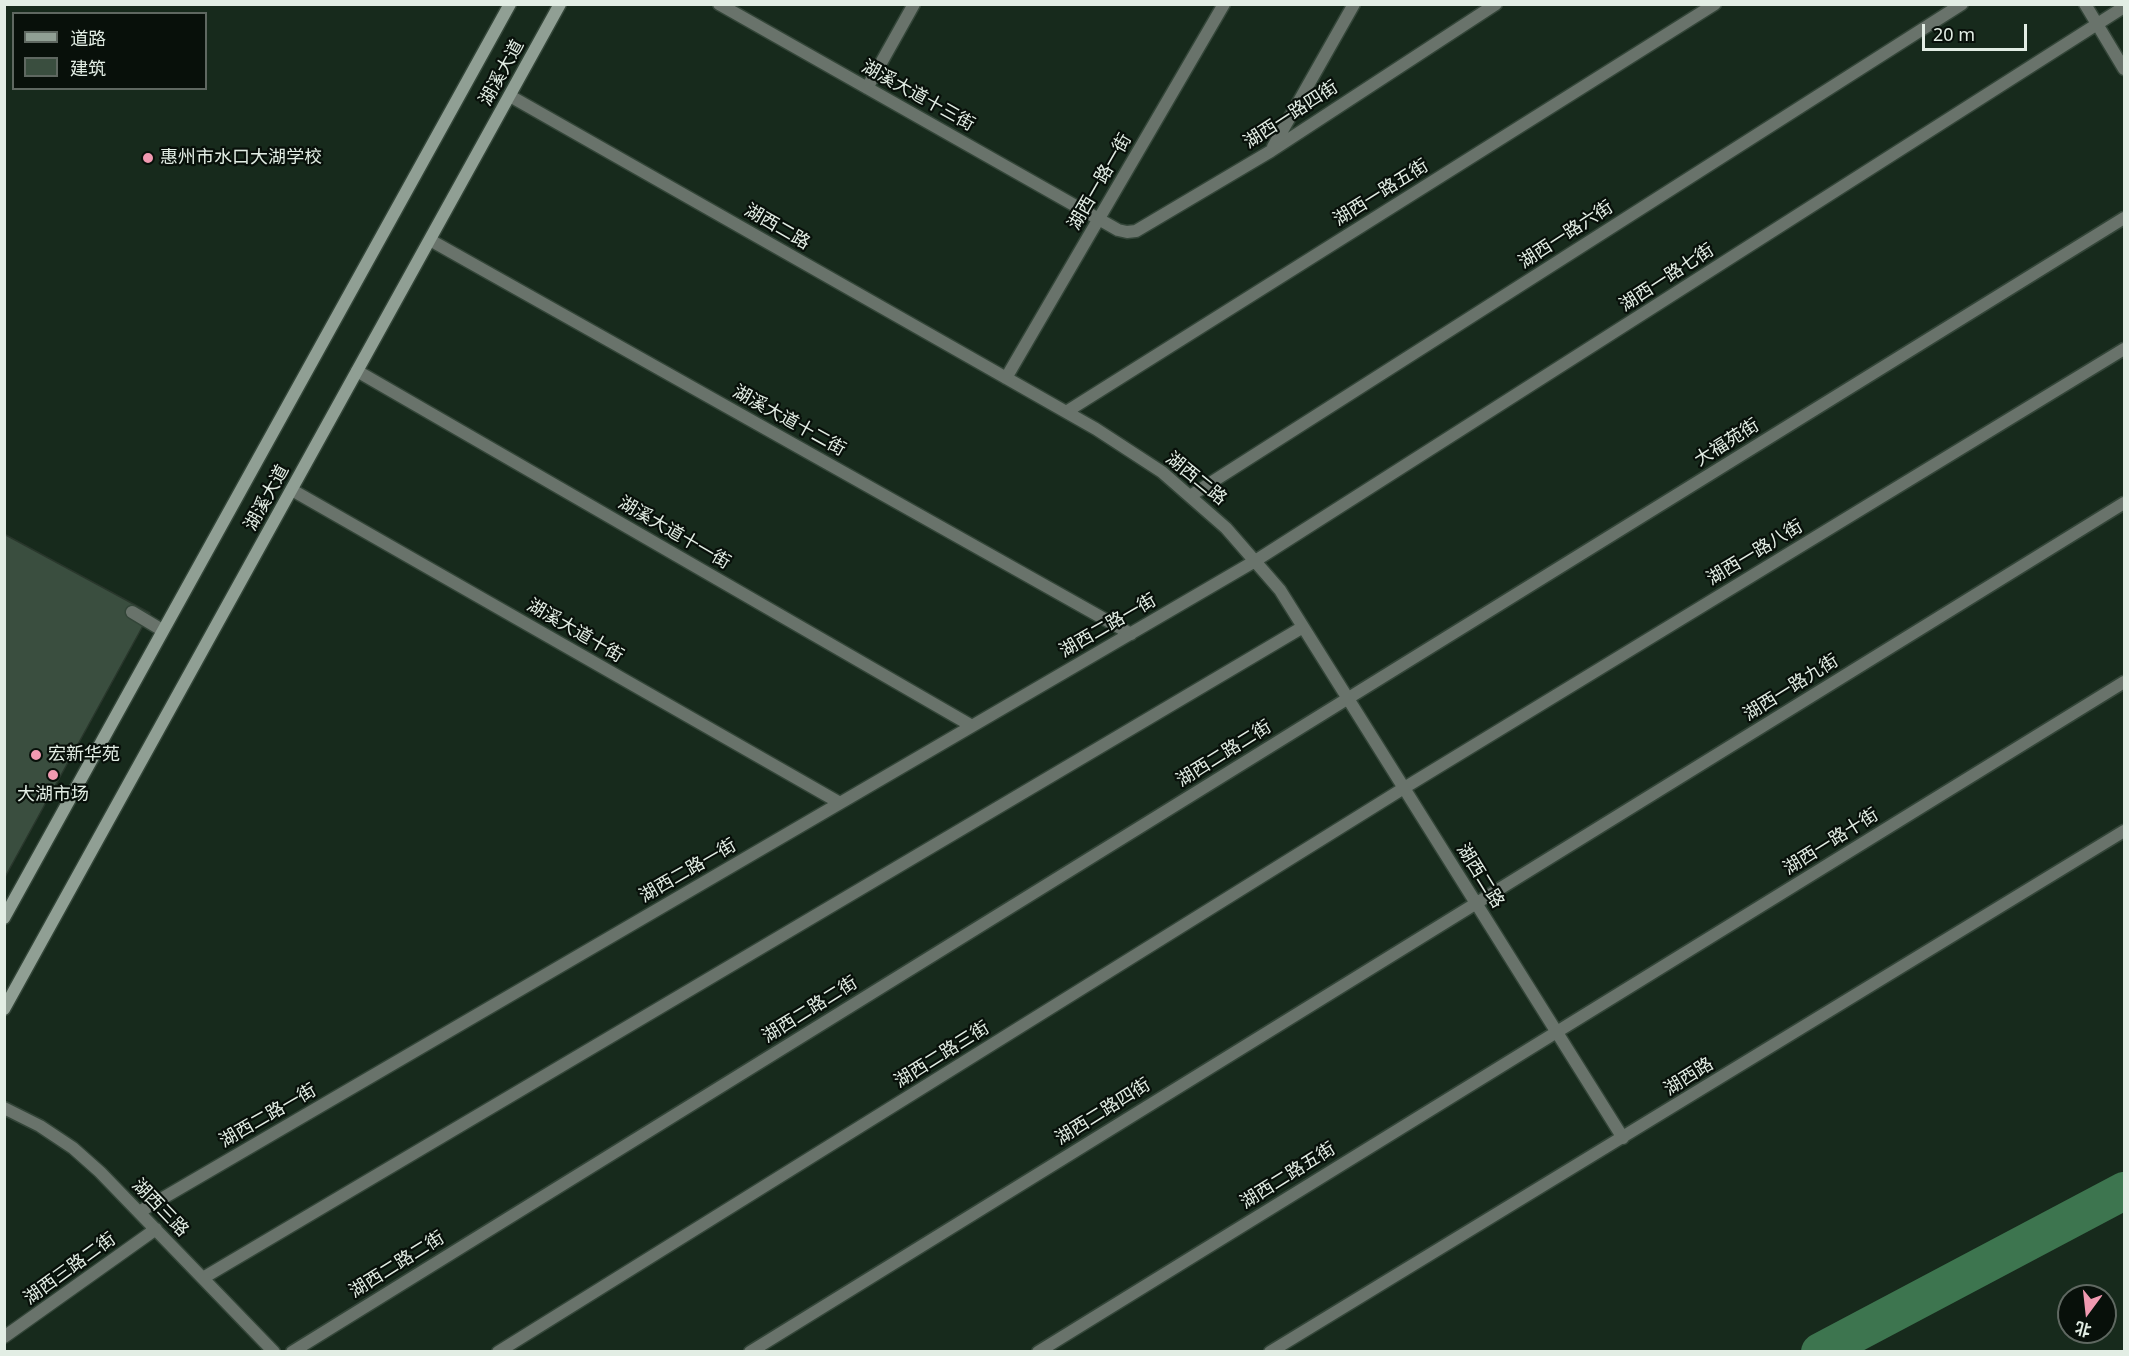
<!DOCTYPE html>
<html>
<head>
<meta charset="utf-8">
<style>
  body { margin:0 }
  #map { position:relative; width:2129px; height:1356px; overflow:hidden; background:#172a1c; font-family:"Noto Sans","Noto Sans SC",sans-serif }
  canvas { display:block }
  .frame { position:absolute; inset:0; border:6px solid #e2ede4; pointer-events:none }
  .legend { position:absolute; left:12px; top:12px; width:195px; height:78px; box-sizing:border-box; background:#08100a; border:2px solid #5f6861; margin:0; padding:8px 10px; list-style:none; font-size:18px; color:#e2ede4 }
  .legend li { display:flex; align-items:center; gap:12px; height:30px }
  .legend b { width:30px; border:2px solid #5f6861 }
  .north { position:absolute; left:2057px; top:1284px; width:60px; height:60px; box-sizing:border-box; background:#08100a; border:2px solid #5f6861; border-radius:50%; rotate:195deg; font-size:16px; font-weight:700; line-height:24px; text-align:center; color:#e2ede4 }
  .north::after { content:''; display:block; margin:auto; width:21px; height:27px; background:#f19ab1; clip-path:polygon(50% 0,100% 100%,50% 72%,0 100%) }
  .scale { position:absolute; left:1922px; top:24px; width:105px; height:27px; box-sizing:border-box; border:3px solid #e2ede4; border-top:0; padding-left:8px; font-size:18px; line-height:21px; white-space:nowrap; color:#e2ede4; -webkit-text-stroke:4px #08100a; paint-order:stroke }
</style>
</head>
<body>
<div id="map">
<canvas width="2129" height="1356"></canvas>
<div class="frame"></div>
<ul class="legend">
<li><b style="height:8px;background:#909f94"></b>道路</li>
<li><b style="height:16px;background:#3a4e3f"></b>建筑</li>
</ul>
<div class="north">北</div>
<div class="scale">20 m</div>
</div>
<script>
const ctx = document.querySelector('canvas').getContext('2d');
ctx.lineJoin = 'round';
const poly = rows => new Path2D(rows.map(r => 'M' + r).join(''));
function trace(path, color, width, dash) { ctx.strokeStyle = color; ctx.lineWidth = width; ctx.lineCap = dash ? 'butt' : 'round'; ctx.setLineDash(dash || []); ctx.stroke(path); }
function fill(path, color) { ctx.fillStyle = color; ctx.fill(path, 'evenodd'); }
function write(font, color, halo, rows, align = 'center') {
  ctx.font = font + ' "Noto Sans","Noto Sans SC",sans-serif'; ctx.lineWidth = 4.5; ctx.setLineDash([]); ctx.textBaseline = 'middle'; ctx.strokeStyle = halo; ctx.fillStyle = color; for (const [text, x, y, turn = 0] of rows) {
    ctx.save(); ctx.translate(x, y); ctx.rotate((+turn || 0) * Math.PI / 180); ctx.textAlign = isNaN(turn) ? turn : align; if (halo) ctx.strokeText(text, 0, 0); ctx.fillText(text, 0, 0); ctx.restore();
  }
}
trace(poly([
  [1820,1352,2124,1191]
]), '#3d754f', 38);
const building = poly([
  [4,534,150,613,4,879,4,534]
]);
fill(building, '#3a4e3f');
trace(building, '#29372c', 1.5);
const street = poly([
  [719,4,1118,230,1127,232,1136,231,1271,151,1496,4],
  [2085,4,2124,69],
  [867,88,914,4],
  [510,96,1096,429,1162,472,1226,528,1280,590,1623,1138],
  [1273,147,1354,4],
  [430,240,1131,634],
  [357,371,972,726],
  [1006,378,1224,4],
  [1066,412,1715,4],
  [292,490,840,803],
  [1190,496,1962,4],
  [132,612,162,630],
  [4,1108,40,1126,73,1148,100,1172,274,1352],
  [139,1212,1255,561,2124,7],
  [203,1278,1303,627],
  [4,1337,156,1229],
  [292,1352,2124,218],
  [498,1352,1404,788,2124,349],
  [750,1352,2124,503],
  [1038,1352,2124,682],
  [1270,1352,2124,831]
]);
const secondary = poly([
  [4,918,510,4],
  [4,1009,560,4]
]);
trace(street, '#334538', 15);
trace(secondary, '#334538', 15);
trace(street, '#69736b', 12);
trace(secondary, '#909f94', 12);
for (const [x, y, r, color] of [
  [148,158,6,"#f19ab1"],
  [36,755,6,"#f19ab1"],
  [53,775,6,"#f19ab1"]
]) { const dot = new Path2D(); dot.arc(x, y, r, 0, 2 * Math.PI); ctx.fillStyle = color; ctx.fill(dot); trace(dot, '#08100a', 2); }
write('18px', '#e2ede4', '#08100a', [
  ["湖溪大道",502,73,-61],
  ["湖溪大道十三街",918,96,29],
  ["湖西一路四街",1291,115,-33],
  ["湖西一路一街",1100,182,-60],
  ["湖西一路五街",1381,193,-32],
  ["湖西二路",777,227,30],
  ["湖西一路六街",1566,235,-33],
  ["湖西一路七街",1667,278,-33],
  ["湖溪大道十二街",789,421,29],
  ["大福苑街",1727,443,-32],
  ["湖西二路",1196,479,39],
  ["湖溪大道",267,498,-61],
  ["湖溪大道十一街",674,533,30],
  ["湖西一路八街",1755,553,-31],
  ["湖西二路一街",1108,626,-30],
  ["湖溪大道十街",575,631,30],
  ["湖西一路九街",1791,688,-32],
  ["湖西二路二街",1224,754,-32],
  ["湖西一路十街",1831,842,-32],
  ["湖西二路一街",688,871,-30],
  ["湖西二路",1480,876,58],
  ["湖西二路二街",810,1010,-32],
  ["湖西二路三街",942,1055,-32],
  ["湖西路",1689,1077,-32],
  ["湖西二路四街",1103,1112,-32],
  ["湖西二路一街",268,1116,-30],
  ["湖西二路五街",1288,1176,-32],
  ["湖西三路",160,1208,46],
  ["湖西二路二街",397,1265,-32],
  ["湖西三路二街",70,1269,-36]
]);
write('18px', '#e2ede4', '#08100a', [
  ["惠州市水口大湖学校",160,158],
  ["宏新华苑",48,755],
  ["大湖市场",53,795,"center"]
], 'left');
</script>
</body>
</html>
